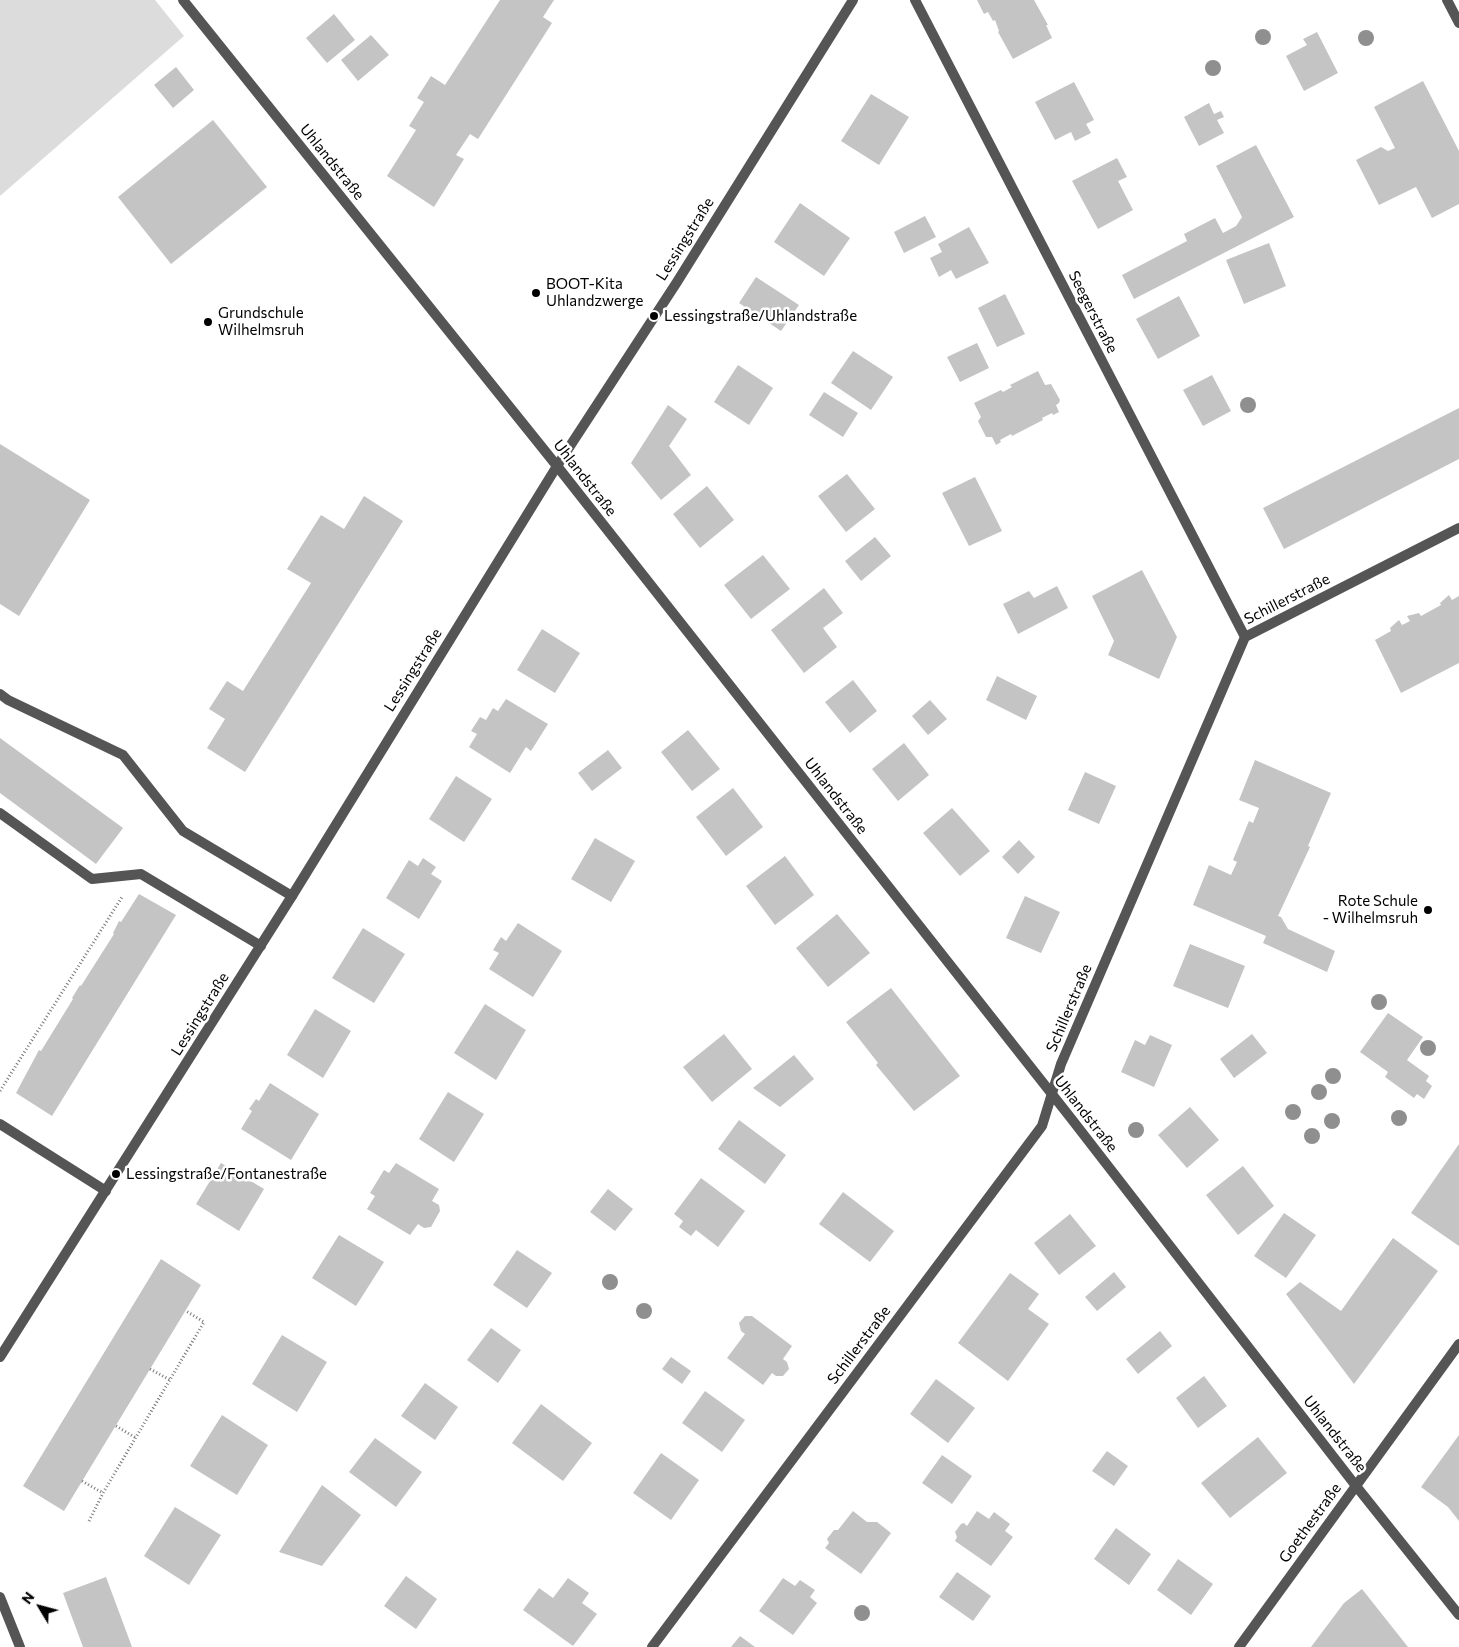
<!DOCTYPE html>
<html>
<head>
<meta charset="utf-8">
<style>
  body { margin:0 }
  #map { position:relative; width:1459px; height:1647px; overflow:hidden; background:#fff; font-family:Commissioner,sans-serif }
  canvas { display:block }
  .north { position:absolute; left:15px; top:1582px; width:50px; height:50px; -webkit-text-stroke:4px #fff; paint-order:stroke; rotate:307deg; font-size:14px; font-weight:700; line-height:20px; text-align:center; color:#000 }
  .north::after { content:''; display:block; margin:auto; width:18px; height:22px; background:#000; clip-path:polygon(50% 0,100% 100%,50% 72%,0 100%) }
</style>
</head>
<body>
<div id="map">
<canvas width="1459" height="1647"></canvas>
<div class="north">N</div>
</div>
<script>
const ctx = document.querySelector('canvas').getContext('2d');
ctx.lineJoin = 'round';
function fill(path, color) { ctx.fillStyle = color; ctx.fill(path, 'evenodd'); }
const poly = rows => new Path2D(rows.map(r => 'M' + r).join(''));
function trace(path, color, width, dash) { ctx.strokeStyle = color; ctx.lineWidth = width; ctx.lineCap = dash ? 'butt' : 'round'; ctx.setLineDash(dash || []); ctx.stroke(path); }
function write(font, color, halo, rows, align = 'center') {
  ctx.font = font + ' Commissioner,sans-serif'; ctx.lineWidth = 5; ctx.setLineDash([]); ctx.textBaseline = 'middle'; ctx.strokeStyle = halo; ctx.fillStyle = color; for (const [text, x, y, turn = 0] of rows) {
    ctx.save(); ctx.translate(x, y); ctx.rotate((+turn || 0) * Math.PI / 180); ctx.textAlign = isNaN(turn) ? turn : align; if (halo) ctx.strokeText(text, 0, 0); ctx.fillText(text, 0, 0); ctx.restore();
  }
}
fill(poly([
  [0,0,155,0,184,36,0,196]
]), '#dcdcdc');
fill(poly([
  [500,0,554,0,543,17,552,23,478,139,470,134,456,155,464,159,434,207,387,176,416,130,409,126,424,102,417,98,431,76,445,85],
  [977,0,1034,0,1048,25,1046,25,1052,38,1013,59,998,32,999,31,995,20,993,21,988,12,984,14],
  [334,14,355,40,327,63,306,38],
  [1317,32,1338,73,1304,91,1286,56,1307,45,1303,39],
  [371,35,389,55,358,81,341,60],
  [176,67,194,90,173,108,154,85],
  [1423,81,1459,151,1459,204,1432,218,1416,187,1379,205,1356,160,1381,147,1388,151,1395,148,1374,107],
  [1074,82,1094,120,1086,124,1091,133,1075,141,1071,132,1055,140,1035,102],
  [871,94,909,117,879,165,841,141],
  [1209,103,1214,114,1221,111,1224,117,1217,120,1224,133,1199,146,1184,117],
  [213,120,267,187,171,264,118,197],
  [1256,145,1294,217,1134,299,1122,275,1187,241,1184,234,1215,218,1223,233,1236,226,1242,217,1216,166],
  [1117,158,1127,177,1118,181,1133,210,1098,229,1072,181],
  [800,203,850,238,824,276,774,242],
  [925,216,936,237,904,253,894,232],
  [969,227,989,263,956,279,951,270,939,277,930,258,942,252,938,244],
  [1269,243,1286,286,1244,304,1226,260],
  [756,277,799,305,781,331,739,303],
  [1005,294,1025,334,997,347,978,308],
  [1179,296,1200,336,1158,359,1136,319],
  [977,343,989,368,960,382,947,357],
  [853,351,893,377,871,410,831,383],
  [738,365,773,388,749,425,714,402],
  [1038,371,1045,385,1051,384,1060,400,1059,403,1056,405,1059,412,1053,415,1052,413,1042,418,1043,420,1012,436,1011,434,1000,440,1001,442,996,445,992,437,986,437,978,421,981,417,974,403,1001,390,1003,392,1012,387,1010,385],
  [1212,375,1231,411,1203,426,1183,390],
  [824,392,858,413,843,437,809,415],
  [668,405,687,419,669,446,691,475,661,500,631,463],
  [1459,408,1459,459,1284,549,1263,508],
  [0,444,90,500,19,616,0,604],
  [847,474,875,509,846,532,818,496],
  [975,477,1002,531,969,546,942,493],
  [707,486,734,520,700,548,673,514],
  [364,496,403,521,245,772,207,748,225,719,209,709,227,681,243,691,311,583,287,569,321,515,344,529],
  [875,537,891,556,861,581,845,561],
  [763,555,790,589,751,619,724,585],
  [1142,570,1177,637,1159,679,1108,655,1114,641,1092,596],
  [1057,586,1068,608,1018,634,1003,604,1029,591,1034,598],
  [824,588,843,613,823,628,837,647,804,673,771,630],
  [1449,595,1452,600,1459,596,1459,663,1401,693,1375,640,1391,631,1390,628,1399,620,1402,625,1410,621,1407,616,1419,613,1421,616,1441,605,1440,603],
  [542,629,580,653,555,693,517,670],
  [997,676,1037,696,1026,720,986,700],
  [853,680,877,711,850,733,825,702],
  [506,699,548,724,531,751,526,747,510,773,469,747,477,734,471,731,480,717,486,720,493,708,498,711],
  [930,700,947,719,928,735,912,716],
  [688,730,720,769,692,791,661,752],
  [0,738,123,828,96,864,0,793],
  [904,743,929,775,898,801,872,769],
  [608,750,622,768,592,791,578,773],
  [1255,760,1331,793,1308,846,1310,847,1278,916,1281,917,1288,929,1335,951,1327,972,1263,943,1266,936,1193,905,1209,865,1231,875,1237,862,1233,860,1249,821,1253,823,1259,808,1239,800],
  [1085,772,1116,786,1099,824,1068,810],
  [456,776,492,799,464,842,429,819],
  [733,788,763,827,726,856,696,817],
  [952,808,990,851,960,876,923,833],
  [595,838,635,861,611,902,571,879],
  [1019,840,1035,857,1018,874,1002,857],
  [785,856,814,895,775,925,746,886],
  [423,858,436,867,431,874,442,881,419,919,386,898,409,860,418,866],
  [139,894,176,915,52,1116,16,1093,39,1050,41,1051,73,999,72,998,80,985,81,986,114,934,113,933,119,921,121,922],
  [1025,896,1060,912,1041,953,1006,938],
  [837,914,870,953,828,987,796,948],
  [518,923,562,951,533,997,489,969,499,953,493,950,501,937,506,941],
  [363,928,405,954,374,1003,332,978],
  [1190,944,1245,966,1228,1008,1173,986],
  [891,988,960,1076,914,1111,876,1065,878,1063,846,1022],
  [485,1004,526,1030,496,1080,454,1053],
  [315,1009,351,1031,323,1078,287,1055],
  [1388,1013,1423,1037,1407,1060,1429,1076,1426,1081,1432,1086,1424,1099,1417,1094,1414,1098,1385,1077,1388,1072,1360,1052],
  [724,1034,752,1069,712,1102,683,1067],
  [1252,1034,1267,1053,1234,1078,1220,1059],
  [1150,1035,1172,1045,1154,1087,1121,1072,1135,1040,1145,1045],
  [794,1055,814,1079,780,1107,753,1088],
  [270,1083,319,1114,291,1160,241,1129,252,1111,249,1109,256,1099,259,1101],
  [448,1092,484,1114,454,1162,419,1139],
  [1190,1107,1219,1140,1187,1168,1158,1135],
  [739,1120,786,1155,765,1184,718,1149],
  [1459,1144,1459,1246,1411,1213],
  [221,1163,264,1189,239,1231,196,1204],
  [396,1163,439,1189,432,1201,439,1205,440,1211,431,1227,424,1228,418,1224,410,1235,367,1209,375,1196,370,1193,384,1170,389,1173],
  [1243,1166,1274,1206,1238,1235,1206,1195],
  [701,1178,745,1211,718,1247,696,1230,691,1236,679,1227,683,1221,674,1214],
  [608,1189,633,1209,615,1231,590,1212],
  [843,1192,894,1231,870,1262,819,1224],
  [1284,1213,1316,1235,1286,1278,1254,1256],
  [1070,1214,1096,1246,1059,1275,1034,1243],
  [339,1235,384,1262,356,1306,312,1278],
  [1393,1238,1438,1271,1354,1384,1286,1294,1300,1282,1341,1311],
  [517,1250,552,1273,527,1308,493,1285],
  [161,1259,201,1285,64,1511,23,1486],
  [1114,1272,1126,1287,1097,1311,1085,1297],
  [1010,1273,1039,1294,1028,1309,1049,1324,1008,1381,958,1343],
  [745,1316,752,1316,792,1346,783,1359,787,1362,789,1369,783,1376,776,1376,772,1373,763,1385,727,1358,745,1334,741,1331,739,1323],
  [491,1328,521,1350,498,1383,467,1360],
  [1160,1331,1172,1346,1138,1374,1126,1359],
  [282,1335,327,1362,297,1412,252,1384],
  [671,1357,691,1371,682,1384,662,1369],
  [1204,1376,1227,1406,1198,1428,1176,1398],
  [936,1379,975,1408,948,1443,910,1414],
  [425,1383,458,1407,435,1440,401,1416],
  [705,1391,745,1420,722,1452,682,1423],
  [541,1404,592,1443,563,1481,512,1443],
  [222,1415,268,1445,237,1495,190,1466],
  [1459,1435,1459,1521,1448,1507,1421,1487],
  [1258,1437,1287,1473,1230,1518,1201,1483],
  [375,1438,422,1472,396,1507,349,1472],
  [1107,1451,1128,1466,1114,1486,1092,1471],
  [661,1453,699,1480,671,1520,633,1493],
  [942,1455,972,1476,952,1504,922,1483],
  [322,1485,361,1515,322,1566,279,1552],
  [175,1507,221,1535,189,1585,144,1556],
  [853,1511,867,1522,877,1522,891,1533,861,1574,825,1548,829,1543,827,1539,834,1530,838,1530],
  [977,1511,989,1519,994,1512,1010,1524,1005,1531,1013,1537,991,1566,955,1541,957,1537,955,1532,961,1524,964,1523,967,1526],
  [1116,1528,1151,1554,1129,1585,1094,1559],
  [1178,1559,1213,1584,1191,1615,1157,1590],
  [957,1572,991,1596,973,1621,939,1597],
  [406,1576,437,1599,416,1629,384,1606],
  [106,1577,132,1647,83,1647,63,1593],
  [568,1578,589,1593,582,1603,597,1614,573,1646,523,1610,539,1588,553,1598],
  [783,1578,795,1586,800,1580,815,1590,810,1597,817,1603,793,1635,759,1611],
  [1362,1589,1408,1647,1311,1647,1344,1603],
  [740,1636,755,1647,731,1647]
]), '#c4c4c4');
trace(poly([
  [0,1091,122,897],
  [150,1369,170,1380],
  [116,1426,136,1438],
  [82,1481,103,1493],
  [89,1521,103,1493,204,1322,186,1311]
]), '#777', 3, [1, 2.5]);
trace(poly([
  [0,694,8,700,123,755,183,831,292,896],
  [0,813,92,879,141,874,261,946],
  [0,1124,106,1191]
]), '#555', 10);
trace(poly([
  [183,0,557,466,1070,1117,1356,1486,1459,1615],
  [915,0,1245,637],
  [1447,0,1459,23],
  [652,1647,1042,1126,1061,1064,1245,637,1459,528],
  [1239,1647,1459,1344]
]), '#555', 10);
trace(poly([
  [0,1357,292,896,557,466,677,282,853,0],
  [0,1597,20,1647]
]), '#555', 10);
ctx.fillStyle = '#8f8f8f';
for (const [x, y] of [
  [1263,37],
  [1366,38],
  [1213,68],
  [1248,405],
  [1379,1002],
  [1428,1048],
  [1333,1076],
  [1319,1092],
  [1293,1112],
  [1399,1118],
  [1332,1121],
  [1136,1130],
  [1312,1136],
  [610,1282],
  [644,1311],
  [862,1613]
]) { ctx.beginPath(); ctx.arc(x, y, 8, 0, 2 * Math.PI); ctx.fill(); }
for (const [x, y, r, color] of [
  [536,293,5,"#000"],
  [654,316,5,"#000"],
  [208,322,5,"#000"],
  [1428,910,5,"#000"],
  [116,1174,5,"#000"]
]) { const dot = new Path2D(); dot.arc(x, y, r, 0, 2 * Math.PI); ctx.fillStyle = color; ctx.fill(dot); trace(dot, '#fff', 2); }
write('15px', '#000', '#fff', [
  ["Uhlandstraße",332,162,51],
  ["Lessingstraße",685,239,-58],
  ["Seegerstraße",1093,312,63],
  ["Uhlandstraße",585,478,52],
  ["Schillerstraße",1287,599,-27],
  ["Lessingstraße",413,670,-58],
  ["Uhlandstraße",836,796,52],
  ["Schillerstraße",1069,1008,-67],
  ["Lessingstraße",200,1014,-58],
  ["Uhlandstraße",1086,1114,52],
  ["Schillerstraße",859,1345,-53],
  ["Uhlandstraße",1335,1434,52],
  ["Goethestraße",1310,1523,-54]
]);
write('15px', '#000', '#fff', [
  ["BOOT-Kita",546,284],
  ["Uhlandzwerge",546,301],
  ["Grundschule",218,313],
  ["Wilhelmsruh",218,330],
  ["Lessingstraße/Uhlandstraße",664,316],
  ["Rote Schule",1418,901,"right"],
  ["- Wilhelmsruh",1418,918,"right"],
  ["Lessingstraße/Fontanestraße",126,1174]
], 'left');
</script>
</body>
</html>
